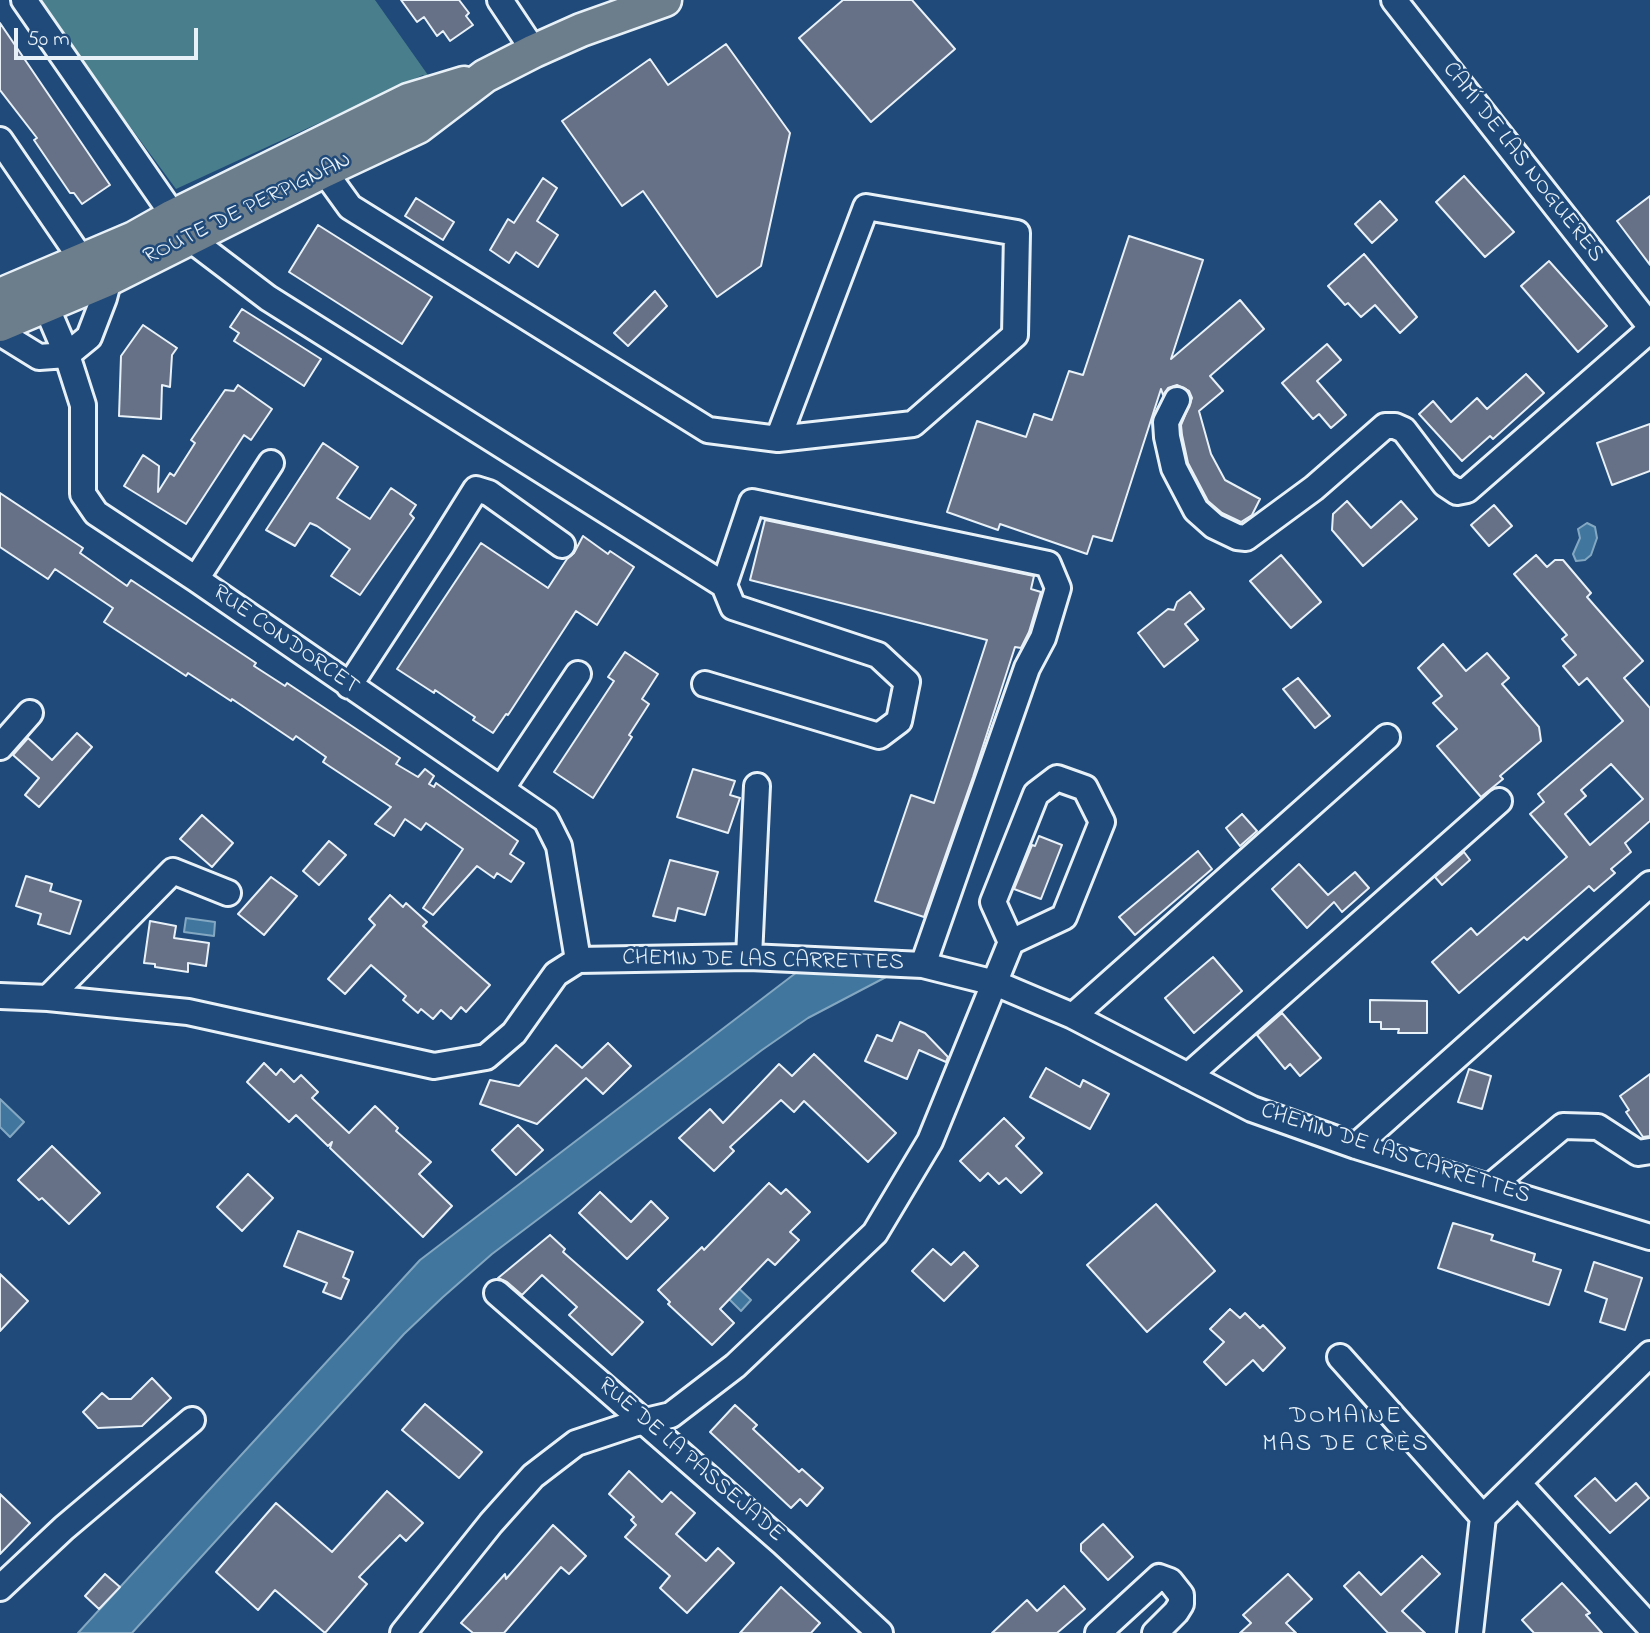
<!DOCTYPE html>
<html>
<head>
<meta charset="utf-8">
<style>
  body { margin:0 }
  #map { position:relative; width:1650px; height:1633px; overflow:hidden; background:#1f4a7a; font-family:"Indie Flower",sans-serif }
  canvas { display:block }
  .scale { position:absolute; left:14px; top:28px; width:184px; height:32px; box-sizing:border-box; border:4px solid #e8f1f8; border-top:0; padding-left:9px; font-size:21px; line-height:24px; white-space:nowrap; color:#e8f1f8; -webkit-text-stroke:5px #1f4a7a; paint-order:stroke }
</style>
</head>
<body>
<div id="map">
<canvas width="1650" height="1633"></canvas>
<div class="scale">50 m</div>
</div>
<script>
const ctx = document.querySelector('canvas').getContext('2d');
ctx.lineJoin = 'round';
function fill(path, color) { ctx.fillStyle = color; ctx.fill(path, 'evenodd'); }
const poly = rows => new Path2D(rows.map(r => 'M' + r).join(''));
function trace(path, color, width, dash) { ctx.strokeStyle = color; ctx.lineWidth = width; ctx.lineCap = dash ? 'butt' : 'round'; ctx.setLineDash(dash || []); ctx.stroke(path); }
function write(font, color, halo, rows, align = 'center') {
  ctx.font = font + ' "Indie Flower",sans-serif'; ctx.lineWidth = 5; ctx.setLineDash([]); ctx.textBaseline = 'middle'; ctx.strokeStyle = halo; ctx.fillStyle = color; for (const [text, x, y, turn = 0] of rows) {
    ctx.save(); ctx.translate(x, y); ctx.rotate((+turn || 0) * Math.PI / 180); ctx.textAlign = isNaN(turn) ? turn : align; if (halo) ctx.strokeText(text, 0, 0); ctx.fillText(text, 0, 0); ctx.restore();
  }
}
fill(poly([
  [37,0,375,0,435,85,434,89,423,75,176,189]
]), '#497e8c');
const water = poly([
  [1587,523,1595,527,1597,538,1591,555,1585,560,1576,561,1573,554,1580,538,1578,529,1587,523],
  [186,918,215,922,214,936,184,932,186,918],
  [801,969,888,976,808,1018,762,1050,492,1254,443,1297,404,1334,132,1633,78,1633,420,1260,801,969],
  [0,1099,24,1122,10,1137,0,1127,0,1099],
  [730,1280,751,1300,741,1311,720,1290,730,1280]
]);
fill(water, '#41779e');
trace(water, '#84a8c2', 2);
const building = poly([
  [401,0,459,0,469,13,466,16,473,25,450,41,443,31,437,36,424,17,417,22,401,0],
  [843,0,912,0,955,49,871,122,799,38,843,0],
  [0,23,110,185,82,204,74,193,70,193,34,140,37,138,0,90,0,23],
  [726,44,790,133,761,266,717,297,643,191,622,206,562,121,650,59,668,85,726,44],
  [1464,176,1514,232,1485,257,1436,202,1464,176],
  [543,178,557,188,537,221,558,235,538,267,516,252,509,263,490,250,508,219,514,223,543,178],
  [1650,196,1650,265,1617,221,1650,196],
  [416,198,454,222,443,240,405,216,416,198],
  [1380,201,1397,220,1372,243,1355,224,1380,201],
  [318,225,432,297,402,344,289,272,318,225],
  [1129,236,1203,260,1171,359,1240,300,1264,329,1210,376,1223,391,1199,411,1211,454,1225,480,1260,499,1252,515,1241,522,1222,513,1208,501,1188,463,1182,435,1181,425,1192,398,1189,391,1177,385,1168,388,1163,395,1161,389,1112,541,1093,536,1087,554,1000,524,998,530,947,512,977,421,1026,437,1034,414,1052,420,1069,371,1083,375,1129,236],
  [1364,254,1417,317,1400,333,1375,305,1361,317,1348,303,1345,305,1328,286,1364,254],
  [1549,261,1607,326,1578,352,1521,286,1549,261],
  [655,291,667,306,628,346,614,333,655,291],
  [242,309,321,359,304,386,234,341,239,333,230,327,242,309],
  [143,325,177,348,172,355,170,387,162,385,161,419,119,416,121,356,143,325],
  [1327,344,1341,360,1317,381,1346,415,1331,428,1319,414,1313,419,1282,383,1327,344],
  [1526,374,1544,393,1493,439,1490,436,1462,461,1419,414,1433,401,1451,422,1477,398,1487,409,1526,374],
  [238,385,272,409,251,440,244,435,186,524,124,486,143,455,159,466,158,492,170,473,174,476,195,443,191,440,225,390,234,391,238,385],
  [1650,424,1650,471,1612,485,1597,443,1650,424],
  [323,443,358,467,337,498,370,519,391,488,416,505,410,514,414,518,360,595,331,576,350,549,317,526,310,523,295,546,266,530,323,443],
  [0,493,83,548,80,553,127,586,131,580,256,663,254,666,285,686,287,683,400,758,396,764,418,777,425,769,434,776,429,784,434,787,436,783,518,841,510,854,524,863,511,882,497,873,494,878,477,866,433,915,423,908,463,849,426,823,421,830,405,819,394,836,375,824,391,807,323,762,326,757,296,736,293,740,232,699,231,701,188,673,186,676,104,622,113,608,55,569,48,579,0,547,0,493],
  [1347,501,1371,528,1401,501,1417,519,1363,566,1332,530,1333,514,1347,501],
  [1494,505,1512,526,1489,546,1471,525,1494,505],
  [765,520,1034,576,1031,589,1041,592,1029,632,1021,648,1015,647,973,777,924,917,875,901,911,795,934,803,987,640,750,580,765,520],
  [583,536,608,554,610,551,634,567,597,625,576,611,508,715,506,714,493,733,473,720,475,717,457,705,435,690,434,693,397,669,481,543,548,588,567,559,574,553,583,536],
  [1281,555,1321,602,1291,628,1250,581,1281,555],
  [1536,555,1547,567,1555,560,1563,560,1591,593,1587,597,1643,661,1624,678,1650,708,1650,821,1625,843,1631,852,1611,869,1615,873,1594,891,1589,886,1527,940,1524,937,1459,993,1432,962,1471,928,1477,935,1567,857,1530,814,1544,802,1538,794,1623,721,1587,678,1579,685,1563,666,1576,655,1562,639,1567,635,1514,574,1536,555],
  [1611,764,1643,799,1590,845,1565,814,1586,796,1581,790,1611,764],
  [1190,592,1204,609,1185,624,1198,640,1164,667,1138,633,1168,609,1174,610,1177,602,1190,592],
  [1443,644,1466,671,1487,653,1509,678,1502,684,1539,727,1541,741,1500,776,1503,779,1481,797,1437,746,1457,729,1433,703,1442,696,1418,668,1443,644],
  [625,652,658,674,642,699,649,704,629,735,632,737,593,798,554,772,614,681,608,677,625,652],
  [1298,678,1330,716,1315,728,1283,689,1298,678],
  [77,733,92,747,39,807,25,795,39,778,13,755,28,738,52,760,77,733],
  [693,769,735,781,730,795,740,798,728,833,677,817,693,769],
  [1242,814,1257,831,1240,846,1226,828,1242,814],
  [202,815,233,843,212,867,180,839,202,815],
  [1039,836,1062,845,1041,899,1014,889,1032,845,1035,846,1039,836],
  [329,841,346,855,319,885,303,871,329,841],
  [1198,851,1212,869,1135,935,1119,917,1198,851],
  [1464,852,1470,860,1442,885,1435,877,1464,852],
  [670,860,718,872,705,915,678,908,675,921,653,916,670,860],
  [1299,864,1328,895,1355,872,1369,888,1342,912,1334,902,1307,928,1272,889,1299,864],
  [26,876,52,884,50,891,81,901,70,934,38,924,41,914,16,906,26,876],
  [271,877,297,896,264,935,238,914,271,877],
  [390,895,403,907,406,903,427,922,423,926,490,985,466,1012,461,1007,451,1019,441,1010,433,1019,421,1009,418,1013,403,1000,406,996,371,965,345,994,328,979,375,925,369,919,390,895],
  [150,921,176,926,174,938,209,943,206,966,188,963,188,972,155,967,155,964,144,963,150,921],
  [1213,957,1242,991,1194,1033,1165,998,1213,957],
  [1370,1000,1427,1001,1427,1033,1398,1033,1399,1029,1381,1029,1381,1022,1370,1022,1370,1000],
  [1282,1013,1321,1058,1300,1076,1290,1064,1285,1069,1257,1035,1282,1013],
  [900,1022,925,1033,948,1057,946,1062,919,1050,907,1079,865,1061,877,1035,892,1041,900,1022],
  [608,1043,631,1066,603,1094,586,1078,537,1124,480,1104,490,1080,519,1086,556,1045,582,1068,608,1043],
  [814,1054,896,1133,868,1162,804,1101,794,1112,781,1100,730,1147,734,1151,714,1171,679,1138,710,1109,723,1123,779,1064,792,1076,814,1054],
  [264,1063,276,1075,281,1069,294,1082,301,1075,318,1092,312,1098,349,1133,375,1106,398,1128,396,1131,431,1162,419,1174,452,1206,423,1237,330,1148,332,1142,328,1146,296,1115,289,1122,247,1082,264,1063],
  [1046,1068,1080,1087,1083,1080,1109,1094,1090,1129,1030,1097,1046,1068],
  [1469,1069,1491,1076,1482,1109,1458,1102,1469,1069],
  [1650,1074,1650,1136,1643,1137,1626,1112,1629,1110,1620,1096,1650,1074],
  [1004,1118,1024,1138,1016,1146,1042,1173,1021,1193,1006,1178,999,1184,988,1173,980,1181,960,1161,1004,1118],
  [518,1125,543,1150,516,1175,492,1150,518,1125],
  [52,1146,100,1193,69,1224,42,1198,39,1200,18,1180,52,1146],
  [248,1174,273,1198,242,1231,217,1207,248,1174],
  [769,1183,781,1194,786,1189,810,1212,790,1232,799,1240,775,1265,768,1259,720,1309,734,1323,712,1345,668,1304,670,1302,658,1290,702,1247,704,1250,769,1183],
  [600,1192,631,1222,651,1201,668,1218,627,1259,579,1213,600,1192],
  [1156,1204,1215,1271,1147,1332,1087,1265,1156,1204],
  [1453,1223,1493,1235,1491,1240,1535,1254,1533,1261,1561,1270,1549,1305,1438,1268,1453,1223],
  [298,1231,353,1252,343,1277,349,1280,341,1299,323,1292,327,1283,284,1266,298,1231],
  [550,1235,565,1249,563,1252,643,1322,612,1355,569,1315,577,1307,542,1275,522,1295,507,1282,498,1278,550,1235],
  [933,1249,951,1265,964,1252,978,1266,944,1301,912,1271,933,1249],
  [1594,1262,1642,1278,1625,1330,1600,1322,1607,1299,1585,1291,1594,1262],
  [0,1274,28,1301,0,1331,0,1274],
  [1230,1309,1240,1318,1245,1313,1260,1328,1263,1325,1285,1348,1263,1371,1253,1360,1226,1385,1204,1362,1224,1342,1210,1329,1230,1309],
  [152,1378,171,1398,142,1426,98,1428,83,1412,102,1393,109,1399,131,1399,152,1378],
  [425,1404,482,1452,459,1478,402,1430,425,1404],
  [735,1405,757,1425,753,1429,799,1472,802,1469,823,1488,807,1506,800,1499,791,1508,710,1432,735,1405],
  [629,1471,662,1502,671,1492,695,1513,676,1534,706,1561,718,1548,734,1563,687,1613,660,1588,670,1576,625,1537,636,1525,631,1520,634,1517,609,1494,629,1471],
  [1595,1478,1616,1501,1636,1483,1649,1498,1610,1533,1575,1496,1595,1478],
  [387,1491,423,1523,406,1541,400,1535,359,1577,367,1584,325,1633,275,1590,258,1610,216,1572,276,1503,332,1552,387,1491],
  [0,1494,30,1523,0,1554,0,1494],
  [1103,1524,1133,1557,1108,1580,1081,1551,1081,1544,1103,1524],
  [553,1525,586,1556,569,1574,561,1567,504,1633,473,1633,461,1623,505,1574,506,1579,553,1525],
  [1422,1556,1440,1574,1402,1611,1425,1633,1388,1633,1344,1586,1359,1572,1381,1595,1422,1556],
  [105,1574,120,1587,99,1609,85,1596,105,1574],
  [1288,1574,1312,1599,1286,1623,1296,1633,1240,1633,1251,1623,1243,1615,1288,1574],
  [1562,1583,1590,1613,1586,1615,1602,1633,1534,1633,1522,1620,1562,1583],
  [1064,1586,1085,1609,1057,1633,992,1633,1027,1600,1037,1611,1064,1586],
  [781,1587,820,1623,811,1633,740,1633,781,1587]
]);
fill(building, '#667086');
trace(building, '#e8f1f8', 2);
const minor = poly([
  [24,0,189,238,268,298,724,585],
  [500,0,534,51],
  [1394,0,1650,326],
  [0,140,82,260],
  [319,155,324,171,350,207,708,430,778,439,913,424,1015,335,1017,233,866,207,778,439],
  [40,292,67,355,83,405,83,494,96,513,196,579,546,820,559,846,578,960],
  [0,333,39,357,67,355,89,337,104,298,109,279],
  [1177,400,1166,422,1167,437,1174,468,1196,510,1214,526,1237,537,1246,538,1314,488,1385,426,1395,426,1404,430,1445,484,1457,492,1467,490,1650,330],
  [196,579,271,463],
  [705,684,879,736,899,721,907,682,878,655,733,607,724,585,752,502,1048,564,1058,588,1043,638,1027,668,923,965],
  [349,686,441,545,476,489,489,493,562,545],
  [0,747,30,713],
  [502,788,578,674],
  [749,957,757,786],
  [0,996,48,998,188,1012,434,1066,486,1057,514,1033,556,974,578,960,749,957,923,965,995,983,1073,1016,1252,1109,1356,1146,1650,1237],
  [48,998,173,871,228,893],
  [1073,1016,1387,737],
  [1188,1076,1499,801],
  [1356,1146,1650,884],
  [1491,1186,1563,1126,1598,1127,1638,1153,1650,1151],
  [497,1293,783,1543,880,1633],
  [1340,1357,1483,1517],
  [1518,1483,1650,1627],
  [0,1588,64,1528,192,1420],
  [403,1633,491,1523,533,1476,576,1443,633,1424,671,1415,735,1366,875,1233,930,1141,1011,942,1064,917,1102,822,1085,788,1057,778,1036,794,993,902,1011,942],
  [1098,1633,1159,1577,1170,1581,1181,1595,1181,1604,1176,1612,1155,1633],
  [1470,1633,1483,1517,1650,1354]
]);
const major = poly([
  [0,295,134,238,173,216,408,100,464,83],
  [0,325,109,279,324,171,418,127,485,76,534,51,581,30,665,0]
]);
trace(minor, '#e8f1f8', 30);
trace(major, '#e8f1f8', 37);
trace(minor, '#1f4a7a', 24);
trace(major, '#6c7d8b', 32);
write('23px', '#e8f1f8', '#1f4a7a', [
  ["CAMÍ DE LAS NOGUERES",1522,163,52],
  ["ROUTE DE PERPIGNAN",248,210,-26],
  ["RUE CONDORCET",285,641,35],
  ["CHEMIN DE LAS CARRETTES",763,962,1],
  ["CHEMIN DE LAS CARRETTES",1395,1155,18],
  ["RUE DE LA PASSEJADE",690,1461,41]
]);
ctx.letterSpacing = '2px';
write('24px', '#e8f1f8', '#1f4a7a', [
  ["DOMAINE",1346,1418],
  ["MAS DE CRÈS",1346,1446]
]);
ctx.letterSpacing = '0px';
</script>
</body>
</html>
